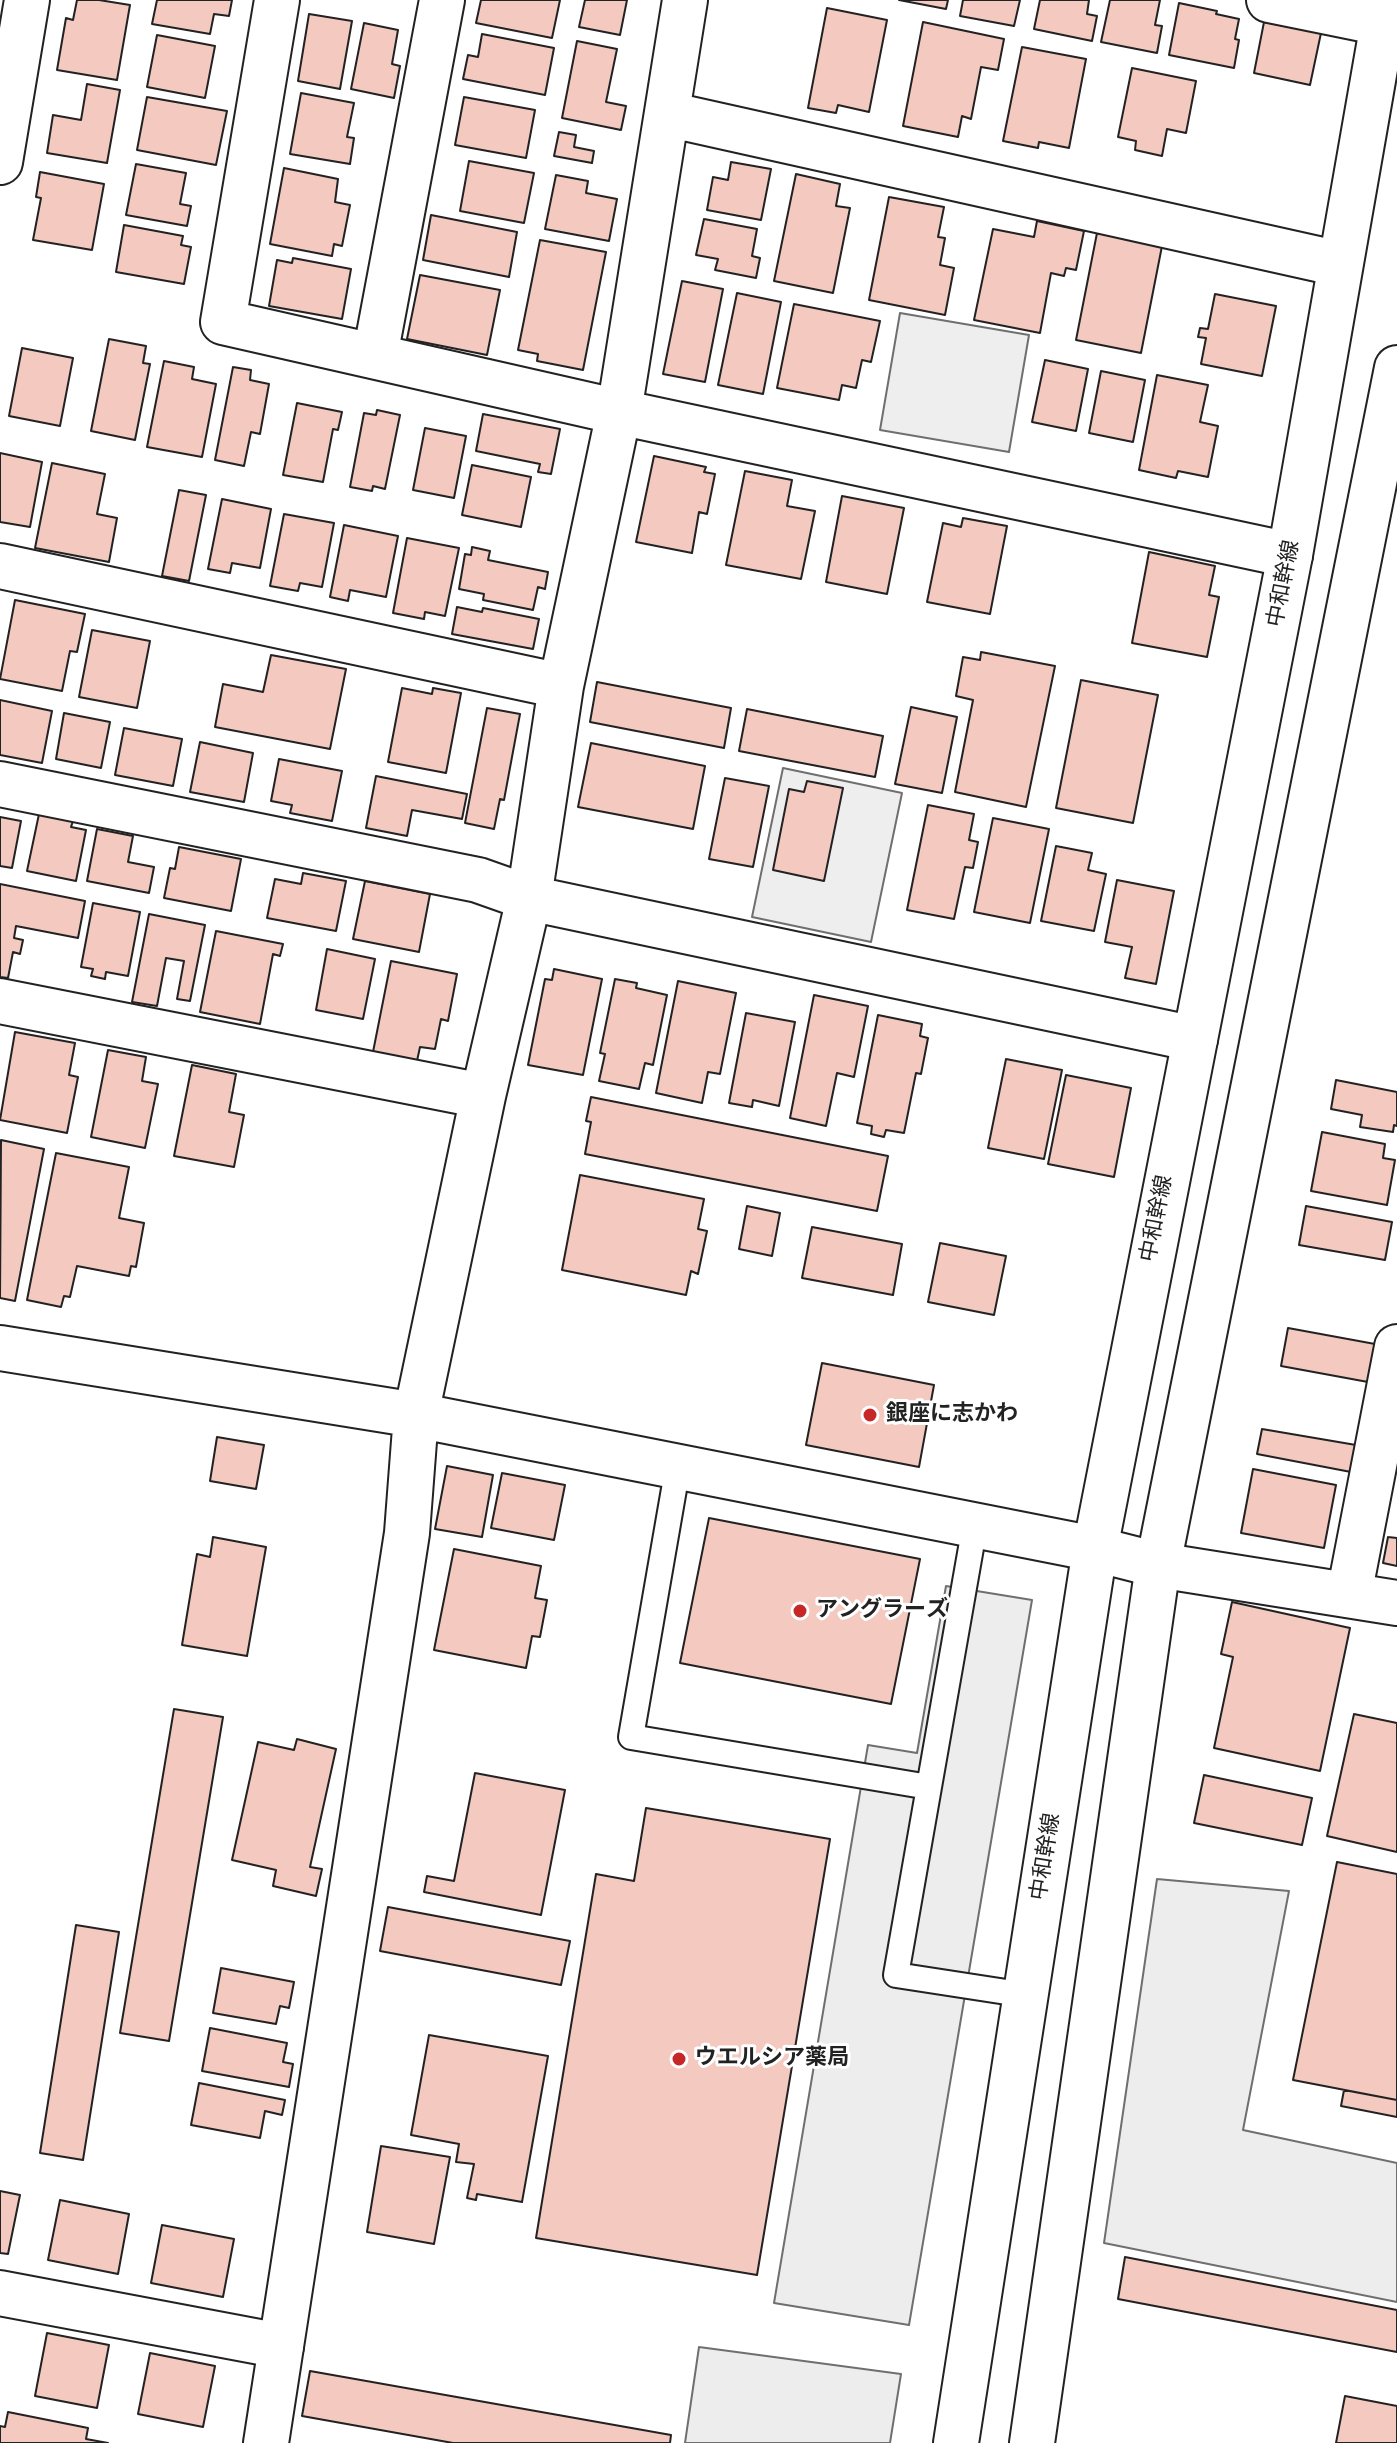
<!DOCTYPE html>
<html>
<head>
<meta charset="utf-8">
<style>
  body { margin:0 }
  canvas { display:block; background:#fff }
</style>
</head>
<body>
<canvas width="1397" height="2443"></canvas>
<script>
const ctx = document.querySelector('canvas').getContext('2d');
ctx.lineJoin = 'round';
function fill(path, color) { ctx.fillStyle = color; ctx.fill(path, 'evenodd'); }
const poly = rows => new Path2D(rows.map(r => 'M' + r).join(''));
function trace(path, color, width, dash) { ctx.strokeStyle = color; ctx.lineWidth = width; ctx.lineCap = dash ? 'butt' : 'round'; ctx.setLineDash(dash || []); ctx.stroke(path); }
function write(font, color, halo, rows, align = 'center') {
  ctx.font = font + ' "Source Sans 3","Noto Sans JP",sans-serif'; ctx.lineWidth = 6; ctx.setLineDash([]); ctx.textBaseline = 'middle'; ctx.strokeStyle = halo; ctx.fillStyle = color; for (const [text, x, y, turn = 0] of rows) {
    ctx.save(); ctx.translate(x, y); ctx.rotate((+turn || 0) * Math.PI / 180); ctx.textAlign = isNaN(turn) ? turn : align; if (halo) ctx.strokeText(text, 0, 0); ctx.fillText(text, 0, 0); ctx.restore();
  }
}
const green = poly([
  [900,313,1029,335,1009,452,880,430,900,313],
  [783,768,902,793,871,942,752,917,783,768]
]);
fill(green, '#eee');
trace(green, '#6f6f6f', 2);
const parking = poly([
  [946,1586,1032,1600,909,2325,774,2303,868,1745,917,1753,946,1586],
  [1157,1879,1289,1891,1243,2130,1397,2163,1397,2302,1104,2243,1157,1879],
  [699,2347,901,2374,890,2443,685,2443,699,2347]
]);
fill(parking, '#ededed');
trace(parking, '#6f6f6f', 2);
const building = poly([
  [77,0,99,0,130,5,117,80,57,70,66,18,73,20,77,0],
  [157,0,232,0,229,16,214,14,210,34,152,24,157,0],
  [481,0,560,0,552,38,476,23,481,0],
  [585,0,627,0,620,35,579,27,585,0],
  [899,0,948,0,946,9,899,0],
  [963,0,1020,0,1014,26,960,16,963,0],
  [1040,0,1089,0,1087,14,1097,16,1092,41,1034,29,1040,0],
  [1110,0,1160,0,1155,25,1162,26,1157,53,1101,42,1110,0],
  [1179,3,1217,11,1216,14,1239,19,1235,39,1239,40,1234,68,1169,55,1179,3],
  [827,8,887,20,869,112,838,105,836,113,808,108,827,8],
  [309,14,352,21,340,89,298,81,309,14],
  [923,22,1004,39,998,70,981,67,971,119,962,116,958,137,903,126,923,22],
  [1264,22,1321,33,1310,85,1254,73,1264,22],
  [364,23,398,30,392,64,400,66,394,98,351,89,364,23],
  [482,34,554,48,545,95,463,79,468,55,478,57,482,34],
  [157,35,215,46,205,98,147,87,157,35],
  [577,41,617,49,606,102,626,106,621,130,562,118,577,41],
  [1022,47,1086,59,1069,148,1039,142,1038,148,1003,141,1022,47],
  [1132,68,1196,81,1186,133,1167,129,1162,156,1135,150,1136,141,1118,137,1132,68],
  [87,84,120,90,107,163,47,153,53,115,81,120,87,84],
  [301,93,354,103,347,137,354,138,350,164,290,154,301,93],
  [147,97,227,111,216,165,137,150,147,97],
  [464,97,535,110,526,158,455,145,464,97],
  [559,132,576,135,574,147,594,151,592,163,554,156,559,132],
  [469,161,534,173,524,223,460,211,469,161],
  [731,162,771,169,761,220,707,210,713,177,728,180,731,162],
  [136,164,186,173,180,204,191,206,187,226,126,215,136,164],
  [284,168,338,179,335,202,350,205,342,246,334,244,332,256,270,244,284,168],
  [40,172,104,184,92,250,33,240,41,198,36,197,40,172],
  [796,174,840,184,836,206,850,208,833,293,774,281,796,174],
  [556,175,588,181,586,193,617,199,609,241,545,229,556,175],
  [889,197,944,207,938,237,945,238,940,265,954,268,945,315,869,300,889,197],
  [431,215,517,232,509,277,423,260,431,215],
  [704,219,757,229,752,256,760,258,756,278,715,270,718,259,696,255,704,219],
  [1037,221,1084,231,1076,270,1066,268,1064,276,1051,273,1040,333,974,320,993,229,1034,237,1037,221],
  [124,225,183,236,181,245,191,247,184,284,116,272,124,225],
  [1097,233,1162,246,1141,353,1076,340,1097,233],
  [540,240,606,252,583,370,537,361,538,354,518,350,540,240],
  [293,258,351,269,342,319,269,306,277,260,292,263,293,258],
  [420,275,500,290,487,355,407,339,420,275],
  [682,281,723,289,705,382,663,374,682,281],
  [737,293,781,302,763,394,718,385,737,293],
  [1215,294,1276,306,1262,376,1201,364,1206,338,1198,337,1200,328,1208,329,1215,294],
  [794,304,880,321,871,362,862,360,856,388,842,385,839,400,777,388,794,304],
  [109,339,146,346,143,363,150,364,135,440,91,431,109,339],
  [22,348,73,358,60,426,9,416,22,348],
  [1045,360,1088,369,1076,431,1032,422,1045,360],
  [164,361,194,367,192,379,216,384,202,457,147,447,164,361],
  [233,367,251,370,250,380,269,384,260,434,251,432,244,466,215,460,233,367],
  [1101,371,1145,380,1133,442,1089,433,1101,371],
  [1157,375,1208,385,1200,422,1218,426,1208,477,1178,471,1176,478,1139,470,1157,375],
  [297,403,342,412,338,430,333,429,323,482,283,475,297,403],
  [377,410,400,415,385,489,373,486,372,491,350,487,364,413,376,415,377,410],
  [483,414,560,429,551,474,538,472,540,464,476,451,483,414],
  [425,428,466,436,454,498,413,490,425,428],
  [0,453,42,462,30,527,0,522,0,453],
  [654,456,706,467,704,472,715,474,707,514,699,512,692,553,636,542,654,456],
  [52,463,105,474,97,514,117,518,109,562,35,548,52,463],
  [472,465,531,477,521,527,462,515,472,465],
  [745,471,792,480,787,506,815,511,801,579,726,565,745,471],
  [179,490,206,495,189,581,162,576,179,490],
  [842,496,904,508,887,594,826,582,842,496],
  [222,499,271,509,260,568,232,563,230,573,208,569,222,499],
  [284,514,334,523,322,587,300,583,298,591,270,586,284,514],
  [963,518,1007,526,990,614,927,602,943,523,961,527,963,518],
  [344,525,398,536,386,597,350,590,348,601,330,597,344,525],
  [407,538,459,548,445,616,425,612,424,619,393,613,407,538],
  [472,547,490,551,488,560,548,572,545,589,538,587,533,610,483,600,484,594,459,589,465,554,471,555,472,547],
  [1149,552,1215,566,1209,595,1219,597,1207,657,1132,643,1149,552],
  [15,600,85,614,77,652,70,651,62,691,0,679,15,600],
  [457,607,482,612,483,608,539,619,533,649,452,634,457,607],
  [92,630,150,641,137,708,79,697,92,630],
  [981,652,1055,666,1026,807,955,792,973,700,956,696,963,657,980,660,981,652],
  [271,655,346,669,330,749,215,727,223,684,263,692,271,655],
  [1081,680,1158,695,1133,823,1056,808,1081,680],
  [597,682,731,708,724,748,590,722,597,682],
  [402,688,432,694,433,688,461,693,446,773,388,762,402,688],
  [0,700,52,711,42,763,0,755,0,700],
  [911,707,957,717,942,793,895,784,911,707],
  [487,708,520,714,504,800,500,799,494,829,465,823,487,708],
  [747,709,883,736,875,777,739,751,747,709],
  [64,713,110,722,101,768,56,759,64,713],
  [124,728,182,739,173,786,115,775,124,728],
  [200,742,253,753,244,802,190,792,200,742],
  [591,743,705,766,693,829,578,807,591,743],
  [279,759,342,771,332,821,290,813,292,805,271,801,279,759],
  [376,776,467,794,462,819,412,810,407,836,366,828,376,776],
  [725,778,769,786,753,867,709,859,725,778],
  [807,781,843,788,824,881,773,870,789,789,804,792,807,781],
  [928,805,974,814,969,840,978,842,973,868,965,867,954,919,907,910,928,805],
  [39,814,73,821,71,827,86,830,76,881,27,871,39,814],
  [0,817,21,821,12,868,0,866,0,817],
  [993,818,1049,829,1030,923,974,912,993,818],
  [97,829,133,836,128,862,154,867,149,893,87,881,97,829],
  [1056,846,1092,853,1088,870,1106,874,1094,931,1041,921,1056,846],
  [179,847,241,859,231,911,164,898,170,868,175,869,179,847],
  [303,873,346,881,336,931,267,918,275,879,301,884,303,873],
  [1117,880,1174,891,1156,984,1125,978,1132,947,1105,942,1117,880],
  [365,881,430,894,419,952,353,939,365,881],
  [0,884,85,901,78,938,16,926,14,938,23,940,20,954,13,952,8,978,0,977,0,884],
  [93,903,140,912,128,976,106,972,105,979,91,976,93,969,81,967,93,903],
  [149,914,205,925,190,1001,177,999,184,961,166,958,157,1006,132,1002,149,914],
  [216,931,283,944,280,956,273,954,260,1024,200,1012,216,931],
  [327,949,375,959,363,1019,316,1010,327,949],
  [391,961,457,974,448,1021,441,1019,435,1049,420,1047,417,1061,373,1052,391,961],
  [554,969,602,979,583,1075,528,1065,545,979,552,980,554,969],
  [615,979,637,983,636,988,667,995,653,1065,645,1063,639,1089,599,1081,605,1054,600,1053,615,979],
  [678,981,736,993,720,1074,708,1072,702,1103,656,1093,678,981],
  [814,995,868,1006,854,1077,837,1073,826,1126,790,1118,814,995],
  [746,1013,795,1022,779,1106,753,1100,752,1107,729,1103,746,1013],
  [878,1015,922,1024,920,1036,928,1038,921,1074,916,1073,904,1133,886,1130,884,1137,871,1134,872,1126,857,1123,878,1015],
  [15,1032,75,1043,69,1075,78,1077,67,1133,0,1120,15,1032],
  [108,1050,146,1057,142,1081,158,1084,145,1148,91,1137,108,1050],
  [1006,1059,1062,1070,1044,1159,988,1148,1006,1059],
  [192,1065,236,1074,229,1112,244,1115,234,1167,174,1156,192,1065],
  [1066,1075,1131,1088,1114,1177,1048,1164,1066,1075],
  [1336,1080,1397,1092,1397,1126,1394,1125,1393,1132,1360,1127,1362,1115,1331,1109,1336,1080],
  [591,1097,888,1156,877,1211,585,1154,591,1122,586,1121,591,1097],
  [1322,1132,1385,1144,1383,1158,1395,1160,1387,1205,1311,1191,1322,1132],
  [1,1140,44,1149,15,1301,0,1298,1,1140],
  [56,1153,129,1167,119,1218,144,1223,136,1267,131,1266,129,1276,77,1266,70,1297,64,1296,61,1307,27,1300,56,1153],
  [580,1175,704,1199,698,1229,707,1231,698,1274,691,1271,686,1295,562,1270,580,1175],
  [747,1206,780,1213,772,1256,739,1249,747,1206],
  [1306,1206,1392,1222,1385,1260,1299,1245,1306,1206],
  [812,1227,902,1244,893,1295,802,1278,812,1227],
  [940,1243,1006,1256,994,1315,928,1302,940,1243],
  [1288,1328,1375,1344,1368,1382,1281,1366,1288,1328],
  [822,1363,934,1385,919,1467,806,1445,822,1363],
  [1262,1429,1356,1445,1351,1472,1257,1454,1262,1429],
  [217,1437,264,1445,256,1489,210,1481,217,1437],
  [447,1466,493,1475,482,1537,435,1529,447,1466],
  [1253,1469,1336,1485,1324,1548,1241,1533,1253,1469],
  [502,1473,565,1485,554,1540,491,1528,502,1473],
  [709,1518,920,1559,891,1704,680,1663,709,1518],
  [213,1537,266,1547,247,1656,182,1645,197,1554,210,1557,213,1537],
  [1388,1537,1397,1538,1397,1566,1383,1563,1388,1537],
  [454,1549,541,1566,535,1598,547,1600,540,1637,532,1636,526,1668,434,1650,454,1549],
  [1232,1602,1350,1628,1320,1771,1214,1748,1233,1657,1221,1654,1232,1602],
  [174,1709,223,1717,169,2041,120,2033,174,1709],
  [1354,1714,1397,1723,1397,1852,1327,1836,1354,1714],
  [297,1739,336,1749,310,1867,322,1869,316,1896,273,1886,276,1870,232,1860,258,1742,294,1750,297,1739],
  [475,1773,565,1790,541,1915,424,1892,427,1876,454,1881,475,1773],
  [1204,1775,1312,1798,1302,1845,1194,1823,1204,1775],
  [646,1808,830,1839,757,2275,536,2238,596,1874,634,1881,646,1808],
  [1337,1862,1397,1874,1397,2100,1293,2080,1337,1862],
  [388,1907,570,1941,561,1985,380,1951,388,1907],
  [76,1925,119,1932,83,2160,40,2153,76,1925],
  [221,1968,294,1982,289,2008,280,2006,276,2024,213,2013,221,1968],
  [210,2028,287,2043,283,2062,293,2064,289,2087,202,2071,210,2028],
  [429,2035,548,2056,522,2202,477,2194,476,2200,467,2198,474,2164,456,2162,459,2144,411,2135,429,2035],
  [199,2083,285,2100,282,2115,265,2111,260,2138,191,2125,199,2083],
  [1344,2090,1397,2100,1397,2117,1341,2106,1344,2090],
  [381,2146,450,2157,434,2244,367,2232,381,2146],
  [0,2191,20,2195,8,2254,0,2253,0,2191],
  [60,2200,129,2214,118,2274,48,2260,60,2200],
  [162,2225,234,2239,223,2297,151,2283,162,2225],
  [1125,2257,1397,2310,1397,2352,1118,2299,1125,2257],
  [47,2333,109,2345,97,2408,35,2396,47,2333],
  [150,2353,215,2366,203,2427,138,2414,150,2353],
  [310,2371,671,2435,670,2443,453,2443,302,2416,310,2371],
  [1345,2396,1397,2406,1397,2443,1336,2443,1345,2396],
  [8,2412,88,2428,86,2439,108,2443,0,2443,0,2426,5,2427,8,2412]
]);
fill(building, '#f3c9c0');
trace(building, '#222', 2);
const lane = poly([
  [678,1466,631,1737,929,1787],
  [975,1525,896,1975,1026,1995]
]);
const street = poly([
  [277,0,223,322,619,412,1290,555],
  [1269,0,1382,23],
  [667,114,1340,264],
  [0,162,27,0],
  [375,356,442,0],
  [0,566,561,686],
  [0,784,478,880,529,898,1195,1039],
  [0,1001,483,1096],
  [416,1415,483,1096,529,898,561,686,619,412,685,0],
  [1349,1595,1397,1347],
  [0,2293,281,2346]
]);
const secondary = poly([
  [0,1348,416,1415,1095,1549,1158,1565,1397,1603],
  [266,2443,407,1533,416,1415]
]);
const primary = poly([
  [956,2443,1095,1549,1290,555,1387,0],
  [1032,2443,1158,1565,1397,368]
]);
trace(lane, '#222', 28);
trace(street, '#222', 48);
trace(secondary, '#222', 48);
trace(primary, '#222', 48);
trace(lane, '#fff', 24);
trace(street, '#fff', 44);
trace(secondary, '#fff', 44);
trace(primary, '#fff', 44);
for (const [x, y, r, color] of [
  [870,1415,8,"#c62828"],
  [800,1611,8,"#c62828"],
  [679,2059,8,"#c62828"]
]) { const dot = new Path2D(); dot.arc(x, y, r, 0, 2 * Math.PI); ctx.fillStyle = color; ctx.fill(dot); trace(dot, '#fff', 3); }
write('22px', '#222', '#fff', [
  ["中和幹線",1285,584,-79],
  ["中和幹線",1158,1219,-79],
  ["中和幹線",1047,1857,-81]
]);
write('bold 22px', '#222', '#fff', [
  ["銀座に志かわ",886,1415],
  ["アングラーズ",816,1611],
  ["ウエルシア薬局",695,2059]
], 'left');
</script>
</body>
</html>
